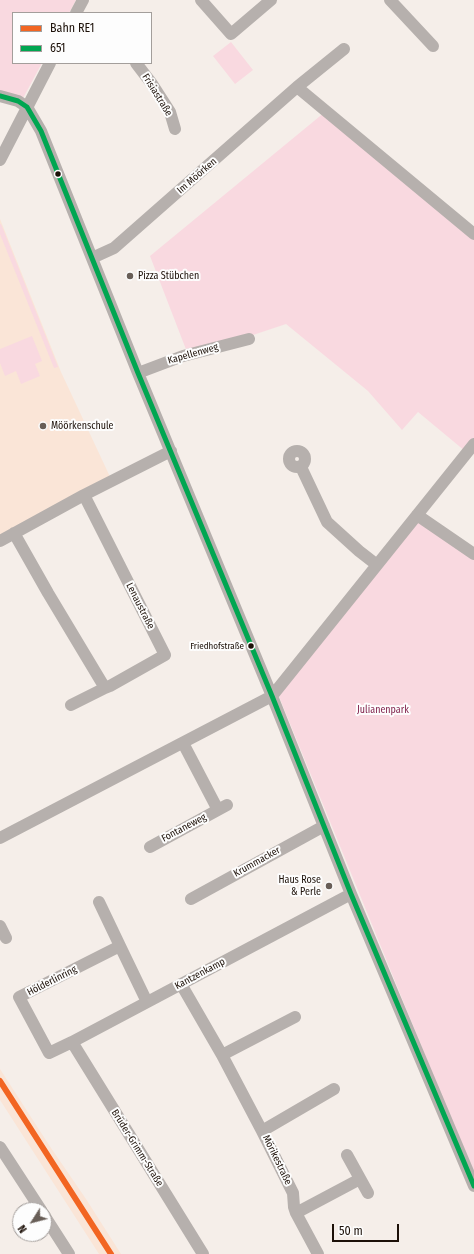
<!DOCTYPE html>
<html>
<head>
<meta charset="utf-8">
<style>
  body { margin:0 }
  #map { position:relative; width:474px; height:1254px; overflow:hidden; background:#f5eee9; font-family:"Fira Sans Condensed",sans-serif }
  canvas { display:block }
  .legend { position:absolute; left:12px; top:12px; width:140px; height:52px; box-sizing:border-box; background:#fdfdfd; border:1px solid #a39e9b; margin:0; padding:5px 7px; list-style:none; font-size:12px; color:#1c1008 }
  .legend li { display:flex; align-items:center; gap:8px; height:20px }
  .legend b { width:20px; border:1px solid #a39e9b }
  .north { position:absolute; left:12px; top:1202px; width:40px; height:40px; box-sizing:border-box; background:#fdfdfd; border:1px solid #a39e9b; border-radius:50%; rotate:234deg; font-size:11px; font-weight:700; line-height:16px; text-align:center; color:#1c1008 }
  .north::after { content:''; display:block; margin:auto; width:14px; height:18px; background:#685e57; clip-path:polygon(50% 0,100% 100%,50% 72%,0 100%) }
  .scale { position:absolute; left:332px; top:1224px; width:67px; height:18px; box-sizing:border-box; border:2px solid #1c1008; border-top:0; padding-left:5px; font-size:12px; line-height:14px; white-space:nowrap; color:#1c1008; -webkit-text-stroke:3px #fdfdfd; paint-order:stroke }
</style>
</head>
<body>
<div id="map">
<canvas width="474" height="1254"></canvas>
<ul class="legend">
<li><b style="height:5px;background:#f26522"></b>Bahn RE1</li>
<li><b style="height:5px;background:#00a651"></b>651</li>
</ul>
<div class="north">N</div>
<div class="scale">50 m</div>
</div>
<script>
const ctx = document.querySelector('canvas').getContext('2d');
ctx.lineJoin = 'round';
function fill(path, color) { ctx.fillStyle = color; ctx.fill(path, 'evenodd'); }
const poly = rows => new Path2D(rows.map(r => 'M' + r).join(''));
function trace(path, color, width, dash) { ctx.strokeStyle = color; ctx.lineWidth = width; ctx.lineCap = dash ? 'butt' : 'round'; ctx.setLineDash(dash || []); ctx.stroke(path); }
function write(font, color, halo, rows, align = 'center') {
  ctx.font = font + ' "Fira Sans Condensed",sans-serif'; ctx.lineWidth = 4; ctx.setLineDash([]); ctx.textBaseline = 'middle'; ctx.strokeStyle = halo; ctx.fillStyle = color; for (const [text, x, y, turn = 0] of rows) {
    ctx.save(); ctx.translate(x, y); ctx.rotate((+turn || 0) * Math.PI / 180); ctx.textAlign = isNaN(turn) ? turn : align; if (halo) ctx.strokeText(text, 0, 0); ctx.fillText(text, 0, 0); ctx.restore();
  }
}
fill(poly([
  [0,219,61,372,112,481,0,541],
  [0,1069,49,1145,86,1199,121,1254,99,1254,0,1100]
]), '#fae5d7');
fill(poly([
  [0,0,76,0,69,13,13,13,13,63,42,63,22,100,0,95],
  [231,42,253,70,235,84,213,56],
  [325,112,474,239,474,440,465,451,418,412,402,430,368,391,286,324,250,336,187,352,150,256],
  [0,224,1,224,58,367,54,368,0,234],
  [32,336,42,361,35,364,40,376,21,384,16,371,5,376,0,363,0,349],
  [418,520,474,558,474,1175,278,694]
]), '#f9d9e0');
trace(poly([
  [201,0,231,34,271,0],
  [390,0,433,46],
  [76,13,83,0],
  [136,63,152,84,170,112,175,129],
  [297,87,344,49],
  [0,96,18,101,27,107,41,131,138,373,272,696,351,894,474,1186],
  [0,160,50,63],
  [92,258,114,248,297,87,474,234],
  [138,373,183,356,249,339],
  '289 459a8 8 0 1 1 16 0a8 8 0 1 1-16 0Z',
  [301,467,327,522,359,551,377,565],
  [417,515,474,554],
  [14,533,48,593,105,688,110,686,165,655,84,495],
  [0,541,84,495,171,451],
  [71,705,105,688],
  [183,743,218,810],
  [0,838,272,696,474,444],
  [150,847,227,805],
  [191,899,324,826],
  [99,902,120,946],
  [0,926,6,938],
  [181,984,222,1055,262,1131,293,1193,294,1207,296,1213,318,1254],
  [147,1002,120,946,19,997,49,1053,72,1042,351,894],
  [72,1042,203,1254],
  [222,1055,295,1017],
  [262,1131,334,1089],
  [0,1147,41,1210],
  [347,1155,368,1193],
  [296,1213,360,1179],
  [44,1215,69,1254]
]), '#b6b0ad', 12);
trace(poly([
  [0,96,18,101,27,107,41,131,138,373,272,696,351,894,474,1186]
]), '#00a651', 5);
trace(poly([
  [0,1081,111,1254]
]), '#f26522', 6);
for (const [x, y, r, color] of [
  [58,174,3.5,"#1c1008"],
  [130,276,4,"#685e57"],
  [43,426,4,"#685e57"],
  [251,646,3.5,"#1c1008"],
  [329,886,4,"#685e57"]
]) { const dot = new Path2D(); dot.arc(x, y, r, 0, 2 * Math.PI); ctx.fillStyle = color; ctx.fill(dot); trace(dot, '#fdfdfd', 1.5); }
write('9px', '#1c1008', '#fdfdfd', [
  ["Friedhofstraße",244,646]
], 'right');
write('10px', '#1c1008', '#fdfdfd', [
  ["Frisiastraße",157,95,58],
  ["Im Möörken",197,176,-41],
  ["Kapellenweg",193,354,-16],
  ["Lenaustraße",140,606,63],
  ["Fontaneweg",184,828,-28],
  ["Krummacker",257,862,-29],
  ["Kantzenkamp",200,974,-28],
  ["Hölderlinring",52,981,-27],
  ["Brüder-Grimm-Straße",137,1148,58],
  ["Mörikestraße",277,1160,64]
]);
write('10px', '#1c1008', '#fdfdfd', [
  ["Pizza Stübchen",138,276],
  ["Möörkenschule",51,426],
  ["Haus Rose",321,880,"right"],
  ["& Perle",321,892,"right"]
], 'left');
write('10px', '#82254e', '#fdfdfd', [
  ["Julianenpark",383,710]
]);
</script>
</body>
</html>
